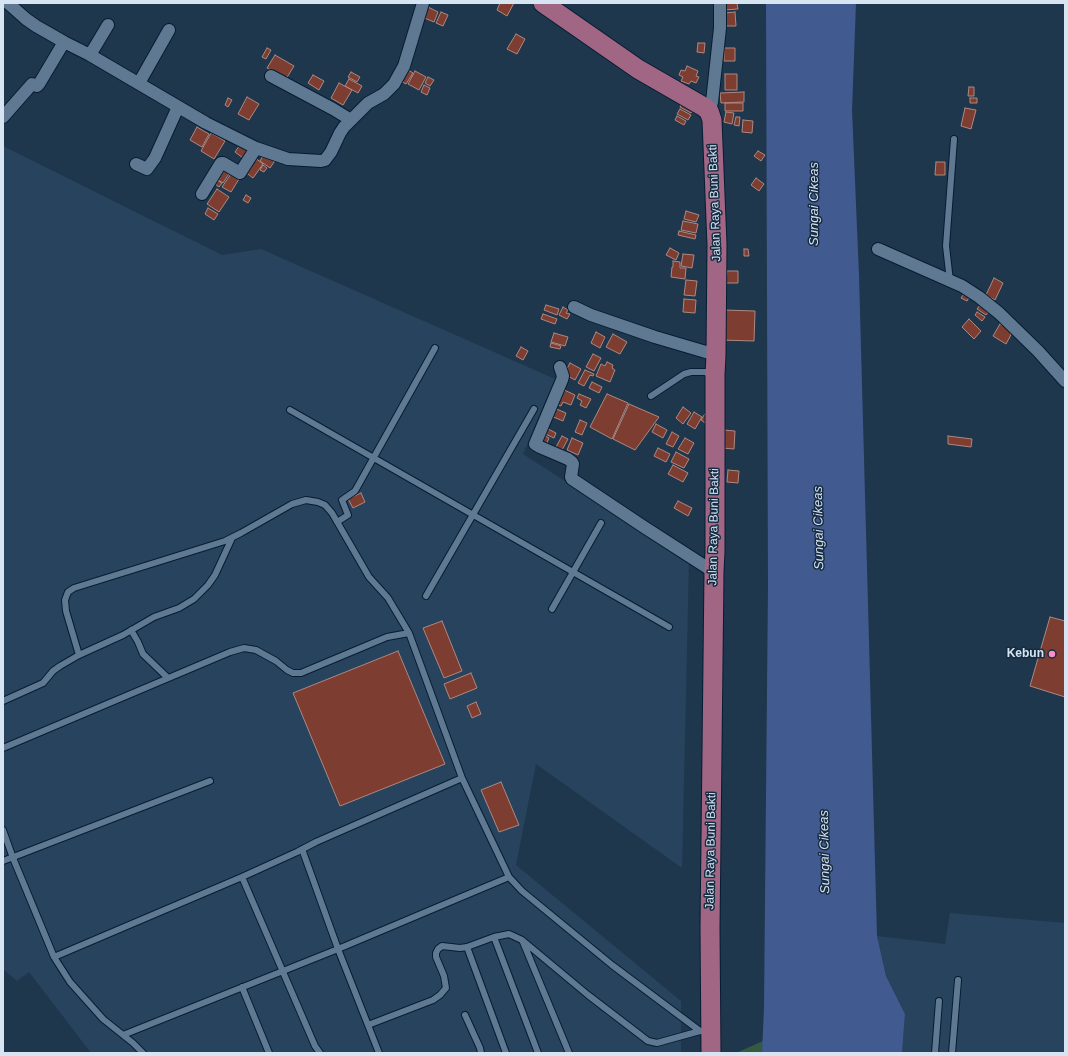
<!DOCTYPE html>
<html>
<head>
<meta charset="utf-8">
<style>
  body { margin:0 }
  #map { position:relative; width:1068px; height:1056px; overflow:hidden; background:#1f374d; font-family:Arial,sans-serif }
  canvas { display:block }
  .frame { position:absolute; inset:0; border:4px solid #d7e5f3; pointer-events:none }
</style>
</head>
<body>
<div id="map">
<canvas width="1068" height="1056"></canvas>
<div class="frame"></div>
</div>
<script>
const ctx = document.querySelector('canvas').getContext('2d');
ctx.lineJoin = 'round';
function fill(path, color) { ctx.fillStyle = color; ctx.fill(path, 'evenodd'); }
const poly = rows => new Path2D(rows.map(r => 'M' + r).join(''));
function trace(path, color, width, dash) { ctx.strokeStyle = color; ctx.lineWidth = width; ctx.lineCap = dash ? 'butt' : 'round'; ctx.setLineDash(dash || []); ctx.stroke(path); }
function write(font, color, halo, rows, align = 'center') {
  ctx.font = font + ' Arial,sans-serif'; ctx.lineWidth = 3; ctx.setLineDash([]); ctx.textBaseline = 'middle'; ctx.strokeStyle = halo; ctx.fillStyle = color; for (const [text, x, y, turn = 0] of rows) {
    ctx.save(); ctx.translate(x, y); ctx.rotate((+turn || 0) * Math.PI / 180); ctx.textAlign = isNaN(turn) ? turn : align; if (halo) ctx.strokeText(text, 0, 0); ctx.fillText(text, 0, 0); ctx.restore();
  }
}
fill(poly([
  [3,146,222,255,261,249,555,379,523,454,689,561,682,868,536,764,516,865,681,1001,681,1053,91,1053,29,972,17,981,3,969],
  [950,913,1065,923,1065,1053,902,1053,905,1014,886,976,877,936,945,944]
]), '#27435e');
fill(poly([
  [763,1041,762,1053,736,1053]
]), '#355a42');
fill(poly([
  [766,3,856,3,852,110,859,275,877,936,886,976,905,1014,902,1053,762,1053,764,1008,768,585]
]), '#415b91');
const building = poly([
  [500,3,514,3,507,16,497,10,500,3],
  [724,3,737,3,738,9,724,10,724,3],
  [426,6,438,12,434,22,422,17,426,6],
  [441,12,448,15,443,26,436,23,441,12],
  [735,12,736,26,725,26,724,13,735,12],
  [516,34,525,39,517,54,507,49,516,34],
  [698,43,705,43,704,53,697,52,698,43],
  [267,48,271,50,266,59,262,57,267,48],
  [724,48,735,48,735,61,724,61,724,48],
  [275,55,294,66,286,79,267,68,275,55],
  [687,66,698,71,696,76,699,77,696,83,691,81,689,84,681,81,683,77,679,75,681,70,685,71,687,66],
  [405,68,413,73,406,84,399,80,405,68],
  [415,71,426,77,419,90,408,84,415,71],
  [351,72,360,77,357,82,348,77,351,72],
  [725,74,737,74,737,90,725,90,725,74],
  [313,75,324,81,319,90,308,83,313,75],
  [428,77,434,80,430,86,425,83,428,77],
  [349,79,362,86,358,93,345,86,349,79],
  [339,83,352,90,343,105,331,98,339,83],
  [424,85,430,88,427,95,421,92,424,85],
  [969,87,974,87,974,96,968,96,969,87],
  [744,92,744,102,721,103,720,93,744,92],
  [247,97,259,104,249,120,238,114,247,97],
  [228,98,232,100,228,107,225,105,228,98],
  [970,98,977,98,977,103,970,103,970,98],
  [682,102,693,108,691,113,680,107,682,102],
  [725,103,743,103,743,111,725,111,725,103],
  [965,108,976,110,971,129,961,126,965,108],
  [680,109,691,115,688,120,677,114,680,109],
  [726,112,734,113,732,124,724,122,726,112],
  [677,116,686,121,684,125,675,120,677,116],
  [736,117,740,117,739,126,734,125,736,117],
  [743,120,753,121,752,133,742,132,743,120],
  [197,127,209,134,202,147,190,140,197,127],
  [211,133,225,141,214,159,201,151,211,133],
  [242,142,250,148,243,158,235,152,242,142],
  [266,151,276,159,270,168,260,161,266,151],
  [758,151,765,155,761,161,754,156,758,151],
  [254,157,263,164,253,178,244,171,254,157],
  [936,162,945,162,945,175,935,175,936,162],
  [263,165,267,168,264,172,260,170,263,165],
  [227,166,232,169,223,183,218,180,227,166],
  [231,174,239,179,231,192,222,187,231,174],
  [213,178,222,183,219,187,211,181,213,178],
  [756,178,764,184,759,191,751,185,756,178],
  [217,189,229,197,219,212,207,204,217,189],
  [246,195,251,198,248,203,243,200,246,195],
  [208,208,218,214,214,220,205,214,208,208],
  [686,211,699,215,696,222,684,219,686,211],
  [683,221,698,224,696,233,681,230,683,221],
  [679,231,696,235,695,239,678,235,679,231],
  [670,248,679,253,676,260,666,255,670,248],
  [744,249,748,249,749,256,744,256,744,249],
  [683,254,694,255,692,268,681,266,683,254],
  [673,261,680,262,680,268,686,268,685,279,671,277,672,267,673,267,673,261],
  [727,271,738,271,738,283,726,283,727,271],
  [994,278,1003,283,995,300,986,295,994,278],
  [686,280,697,281,695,296,684,295,686,280],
  [966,291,971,294,967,301,961,298,966,291],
  [684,299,696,300,695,313,683,312,684,299],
  [546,305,559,309,557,315,544,310,546,305],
  [980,305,989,311,986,315,977,309,980,305],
  [563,307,568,310,566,313,570,314,567,319,559,315,563,307],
  [724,310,755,311,754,341,720,340,724,310],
  [977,312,985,317,982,321,975,315,977,312],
  [543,314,557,319,555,324,541,319,543,314],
  [969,319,981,331,974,339,962,327,969,319],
  [1000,324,1013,331,1006,344,993,336,1000,324],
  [596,332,605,337,600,348,591,343,596,332],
  [554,333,568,337,565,346,551,342,554,333],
  [613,334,627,342,620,354,606,347,613,334],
  [551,343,561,346,560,349,550,347,551,343],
  [521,347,528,351,523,360,516,356,521,347],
  [593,354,601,358,594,371,586,367,593,354],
  [607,362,613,365,612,368,615,370,610,382,596,376,601,364,605,366,607,362],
  [570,363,581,369,575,380,564,374,570,363],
  [585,370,594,374,593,376,590,375,584,386,578,383,585,370],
  [592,382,602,387,599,393,589,388,592,382],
  [560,388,575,395,571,405,563,402,561,406,553,403,560,388],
  [579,394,591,399,586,408,580,405,582,401,577,398,579,394],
  [607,394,628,403,612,439,590,427,607,394],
  [629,404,659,417,635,450,613,439,629,404],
  [683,407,691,413,683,424,676,418,683,407],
  [554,408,566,413,563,421,551,416,554,408],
  [694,412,702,417,695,429,687,424,694,412],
  [706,412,710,415,705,423,701,420,706,412],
  [580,420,587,423,582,435,575,432,580,420],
  [656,424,667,430,663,438,652,432,656,424],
  [546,428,556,433,554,438,543,433,546,428],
  [723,430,735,431,734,449,722,448,723,430],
  [672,432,679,436,673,447,666,444,672,432],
  [541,434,549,438,546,445,537,441,541,434],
  [562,436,568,439,562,450,556,447,562,436],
  [948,436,972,439,971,447,948,444,948,436],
  [572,438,583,443,578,455,567,450,572,438],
  [685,438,694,443,688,454,678,449,685,438],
  [658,448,670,454,666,462,654,456,658,448],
  [676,452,689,459,684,468,671,462,676,452],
  [673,465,688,473,683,482,668,474,673,465],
  [728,470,739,471,738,483,727,482,728,470],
  [361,493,365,502,353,508,348,499,361,493],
  [678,501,692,508,688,516,674,508,678,501],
  [1050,617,1065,621,1065,697,1030,686,1050,617],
  [442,621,462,671,444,678,423,628,442,621],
  [398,651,445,764,340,806,293,693,398,651],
  [471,673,477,688,450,699,444,684,471,673],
  [476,702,481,714,472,718,467,706,476,702],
  [501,782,519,825,499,832,481,790,501,782]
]);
fill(building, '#7d3d30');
trace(building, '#af8880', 1);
const service = poly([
  [950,281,946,246,954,139],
  [651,396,684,374,691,372,705,372,712,374],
  [290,410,669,627],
  [337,522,348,515,342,500,355,491,435,348],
  [426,596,534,409],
  [552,609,601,523],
  [131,630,138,642,143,654,168,678],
  [79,655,66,611,65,600,68,592,74,588,225,541,241,533,292,504,306,500,318,502,325,505,332,513,369,577,388,598,409,633],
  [3,701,43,683,53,671,60,666,79,655,123,635,154,617,179,608,194,599,208,585,215,575,232,538],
  [3,748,230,652,244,648,256,650,276,661,287,670,293,673,301,673,387,637,409,633,462,778,509,877,522,891,612,965,700,1031,710,1032],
  [3,830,13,858,54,957,70,982,103,1019,133,1043,143,1053],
  [302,849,338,949,379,1053],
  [3,861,210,781],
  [242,877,315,1046,320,1053],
  [494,937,538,1053],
  [523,942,569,1053],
  [467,947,506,1053],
  [54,957,242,877,297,852,316,842,462,778],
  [242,987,269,1053],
  [465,1015,480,1048,481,1053],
  [368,1025,433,1000,440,995,446,988,444,976,436,957,436,953,438,949,442,946,460,948,467,947,494,937,509,934,522,940,588,995,648,1041,657,1043,700,1031],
  [123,1035,338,949,509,877],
  [935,1053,939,1001],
  [952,1053,958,980]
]);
const minor = poly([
  [8,3,26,19,36,26,64,42,90,55,206,123,256,148,288,159,321,161,325,160,331,152,340,133,344,127,368,103,384,94,394,84,404,66,423,3],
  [90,55,108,25],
  [271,76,333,109,351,120],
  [139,83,169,30],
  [709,111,712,102,720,28,720,3],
  [3,117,32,84,37,86,39,84,64,42],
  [136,164,147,169,155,158,178,107],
  [202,194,221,163,223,163,240,173,256,148],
  [878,249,962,286,979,297,999,313,1038,351,1065,381],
  [574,307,591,315,655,337,716,355],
  [560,367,563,376,562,380,535,444,540,447,568,459,572,462,573,464,571,477,572,479,644,527,714,572]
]);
const primary = poly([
  [543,3,638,69,704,107,709,111,712,120,717,245,716,355,715,375,715,552,714,572,710,928,711,1053]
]);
trace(service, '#061d32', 8);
trace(minor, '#061d32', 14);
trace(primary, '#061d32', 21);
trace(service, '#5f7992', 6);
trace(minor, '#5f7992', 12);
trace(primary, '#a26685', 19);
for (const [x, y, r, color] of [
  [1052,654,4,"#fa8fc7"]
]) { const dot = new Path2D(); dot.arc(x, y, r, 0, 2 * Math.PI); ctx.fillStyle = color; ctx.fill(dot); trace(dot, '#152c42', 1.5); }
write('12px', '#d7e5f3', '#152c42', [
  ["Jalan Raya Buni Bakti",715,203,-92],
  ["Jalan Raya Buni Bakti",714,527,-89],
  ["Jalan Raya Buni Bakti",711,851,-89]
]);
write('bold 12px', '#d7e5f3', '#152c42', [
  ["Kebun",1044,654]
], 'right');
write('italic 13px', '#d7e0f0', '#152c42', [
  ["Sungai Cikeas",814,204,-90],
  ["Sungai Cikeas",819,528,-91],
  ["Sungai Cikeas",825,852,-91]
]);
</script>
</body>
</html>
